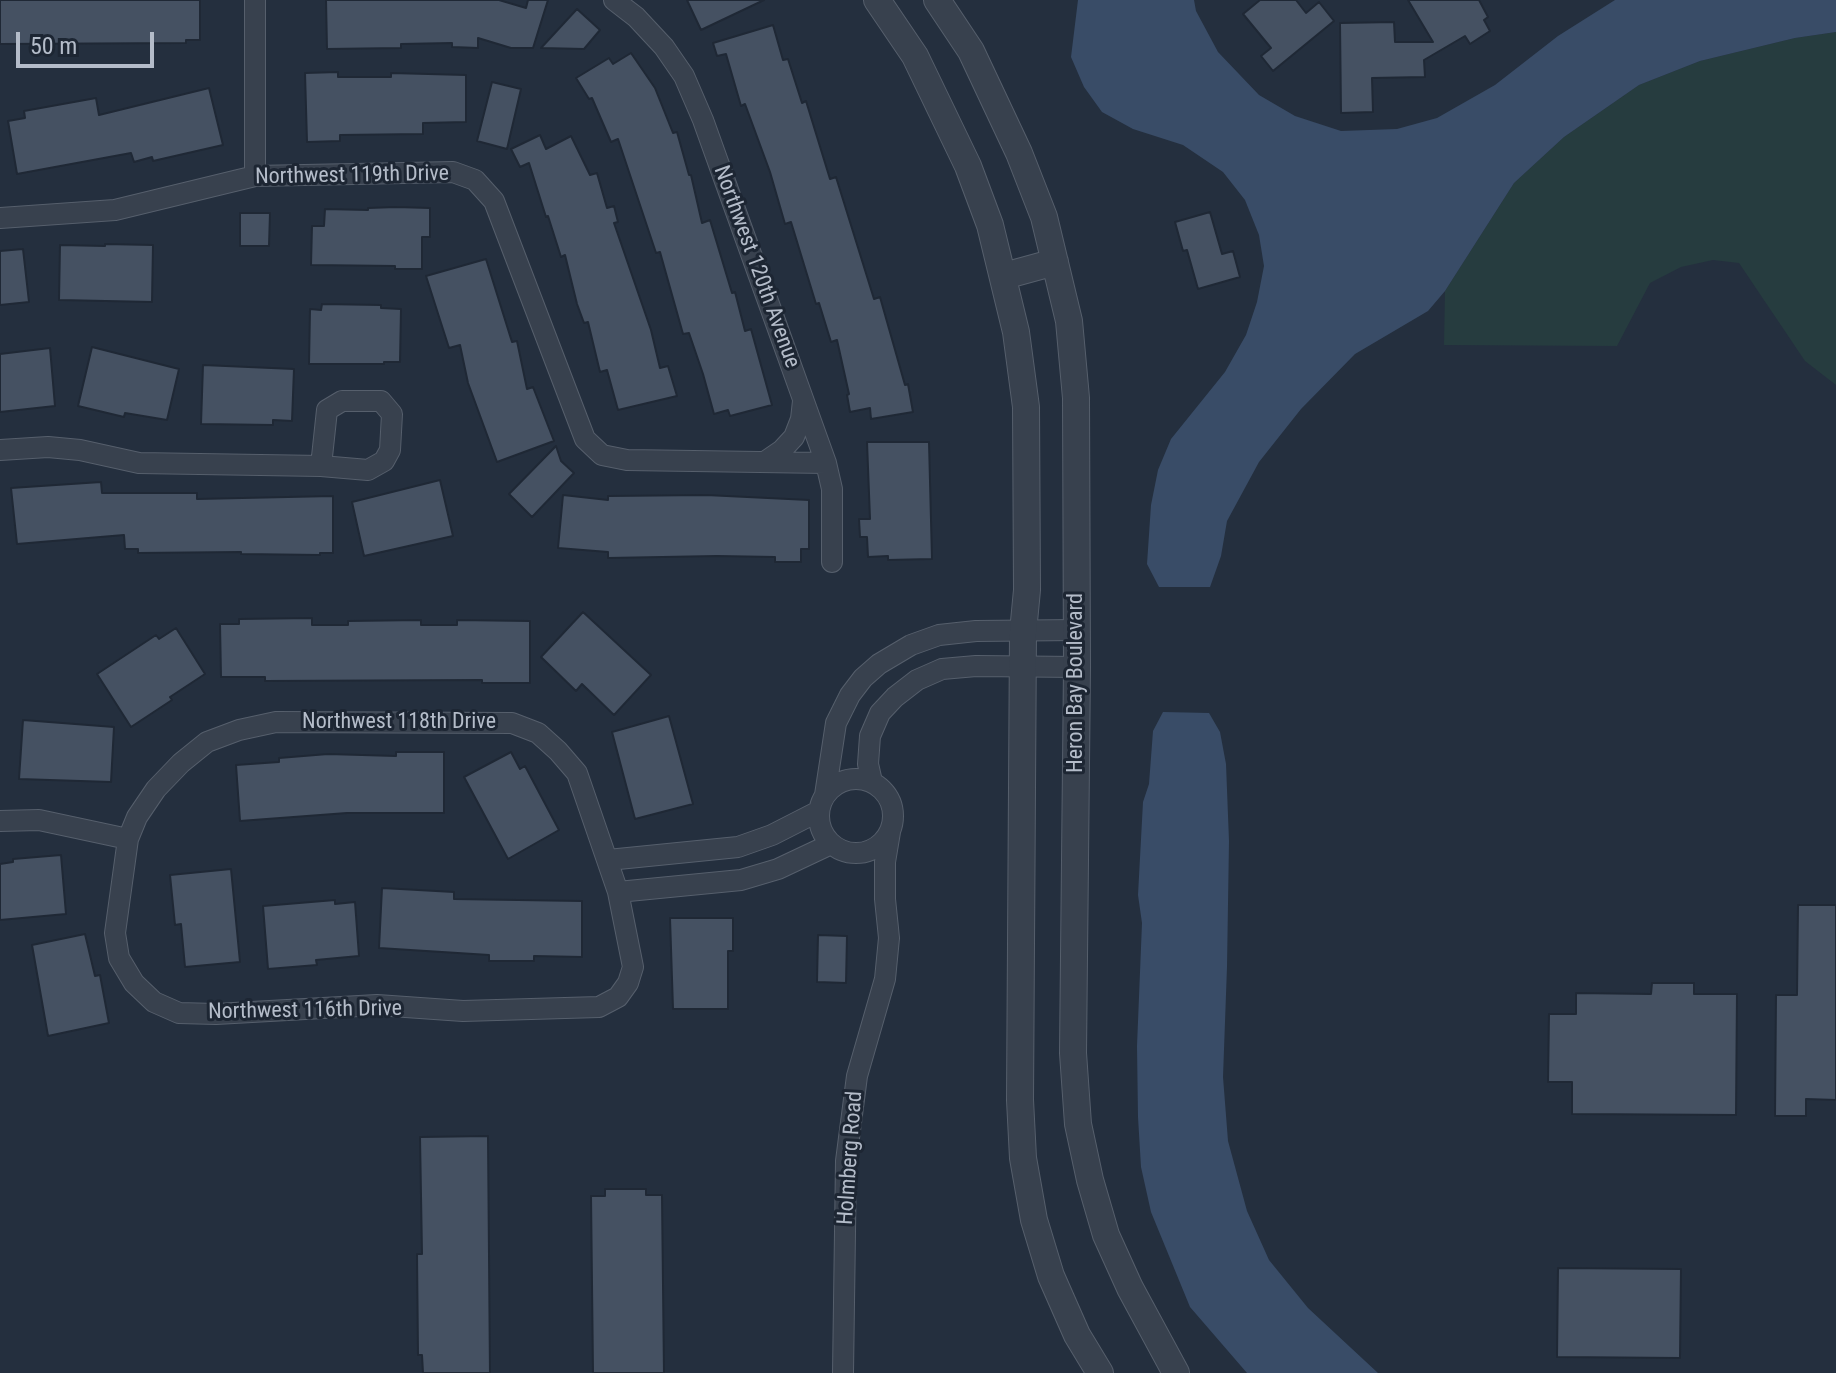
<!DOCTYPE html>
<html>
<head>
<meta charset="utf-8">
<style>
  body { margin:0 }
  #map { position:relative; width:1836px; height:1373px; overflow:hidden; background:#242f3e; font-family:"Roboto Condensed",sans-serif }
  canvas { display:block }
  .scale { position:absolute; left:16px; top:32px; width:138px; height:36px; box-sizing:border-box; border:4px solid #b4bcc9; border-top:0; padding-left:10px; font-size:24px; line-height:28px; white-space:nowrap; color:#b4bcc9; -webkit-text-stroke:6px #1d2633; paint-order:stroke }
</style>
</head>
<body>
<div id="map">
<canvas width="1836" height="1373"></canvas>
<div class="scale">50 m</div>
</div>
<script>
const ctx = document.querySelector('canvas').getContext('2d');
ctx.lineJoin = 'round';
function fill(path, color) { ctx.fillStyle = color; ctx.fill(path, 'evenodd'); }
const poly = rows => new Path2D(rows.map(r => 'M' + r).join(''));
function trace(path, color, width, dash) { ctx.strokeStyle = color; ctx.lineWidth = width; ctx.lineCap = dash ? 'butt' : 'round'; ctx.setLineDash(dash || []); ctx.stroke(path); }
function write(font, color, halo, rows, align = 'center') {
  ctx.font = font + ' "Roboto Condensed",sans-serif'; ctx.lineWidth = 6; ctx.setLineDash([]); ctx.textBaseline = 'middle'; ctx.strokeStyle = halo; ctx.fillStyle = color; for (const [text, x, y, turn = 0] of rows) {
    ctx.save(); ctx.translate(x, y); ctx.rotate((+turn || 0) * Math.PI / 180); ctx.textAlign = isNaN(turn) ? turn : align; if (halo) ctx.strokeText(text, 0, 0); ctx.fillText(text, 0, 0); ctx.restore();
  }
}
fill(poly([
  [1836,32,1836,385,1805,361,1739,263,1713,260,1681,267,1650,283,1617,346,1444,345,1445,291,1514,183,1564,137,1639,85,1700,61,1795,38]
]), '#263c3f');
fill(poly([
  [1078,0,1194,0,1196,11,1218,52,1259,95,1295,116,1341,131,1397,129,1437,118,1495,85,1558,36,1615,0,1836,0,1836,32,1795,38,1700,61,1639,85,1564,137,1514,183,1445,291,1428,311,1355,354,1301,409,1259,462,1227,521,1221,556,1210,587,1159,587,1147,564,1151,505,1158,470,1171,439,1225,372,1246,335,1257,302,1264,266,1259,235,1245,200,1223,172,1183,145,1133,129,1102,112,1084,87,1071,57],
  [1163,712,1209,713,1220,732,1226,764,1229,841,1227,967,1223,1077,1228,1141,1247,1211,1269,1260,1308,1308,1378,1373,1247,1373,1190,1307,1151,1212,1141,1167,1138,1117,1137,1046,1142,923,1138,895,1143,802,1149,784,1153,731]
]), '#394c67');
const building = poly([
  [0,0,200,0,200,40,186,40,186,43,0,44,0,0],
  [326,0,499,0,526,8,528,0,548,0,533,48,511,48,478,38,478,48,452,47,452,43,401,44,401,48,327,49,326,0],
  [687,0,764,0,701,30,687,0],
  [1260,0,1296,0,1306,13,1319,2,1334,21,1273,71,1261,56,1271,48,1243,14,1260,0],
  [1408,0,1479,0,1488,17,1484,20,1490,31,1470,44,1465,36,1424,60,1425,77,1372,78,1373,112,1341,113,1340,23,1394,22,1395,42,1433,42,1408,0],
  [577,9,600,30,584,49,541,48,577,9],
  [773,25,783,60,788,59,802,103,806,101,830,179,836,177,874,299,880,297,905,385,908,384,913,412,871,419,870,408,850,412,847,395,849,394,837,340,831,342,819,303,816,304,791,222,785,224,770,172,745,104,741,106,726,54,717,56,713,43,773,25],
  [631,53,655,88,673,133,677,132,689,175,691,175,702,223,710,220,732,293,735,292,745,331,751,329,772,405,730,416,728,410,714,414,703,374,689,333,683,334,660,252,656,253,618,139,611,142,592,98,589,99,576,78,609,58,613,64,631,53],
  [338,72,338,77,391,77,391,73,466,75,466,122,423,123,423,134,340,135,340,141,307,142,305,73,338,72],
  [492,82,521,89,507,149,477,141,492,82],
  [209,88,223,145,153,161,152,157,134,162,131,153,17,174,8,121,25,118,24,111,96,98,99,115,209,88],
  [540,135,546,149,571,136,590,175,597,173,607,208,614,206,618,222,614,223,651,330,660,368,668,366,677,396,618,410,607,370,600,372,588,322,584,323,577,304,565,255,561,257,548,216,546,217,529,163,520,167,511,149,540,135],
  [396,207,430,208,430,237,422,237,422,269,395,269,395,266,311,265,312,226,324,226,325,209,368,210,368,208,396,207],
  [1210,212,1222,254,1233,251,1240,277,1198,289,1187,250,1183,251,1175,222,1210,212],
  [240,213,270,213,269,246,240,246,240,213],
  [105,244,153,245,152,302,59,300,60,245,105,246,105,244],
  [23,249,29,302,0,305,0,251,23,249],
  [486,259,512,342,517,341,527,389,533,387,554,441,497,462,468,383,460,345,449,348,426,276,486,259],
  [322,304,381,305,381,308,401,309,400,362,384,362,384,364,309,364,310,309,321,310,322,304],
  [92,347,179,369,167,420,125,413,124,417,78,406,92,347],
  [50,348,55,406,0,412,0,354,50,348],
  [203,365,294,369,292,421,273,420,273,425,201,424,203,365],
  [867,442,929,442,932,559,888,560,888,556,868,557,867,537,860,537,859,519,870,519,867,442],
  [556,446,561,461,574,473,532,517,509,494,556,446],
  [440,480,453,536,364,556,352,502,440,480],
  [101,482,102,493,197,493,197,499,333,496,333,553,320,553,320,555,241,554,241,552,138,553,138,549,125,549,124,535,17,544,11,488,101,482],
  [563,495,608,500,608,496,706,495,809,500,809,549,801,549,801,562,775,562,775,557,717,556,608,558,608,552,558,548,563,495],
  [583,612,651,675,614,715,582,684,576,691,541,657,583,612],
  [312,618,312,625,348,625,348,621,421,620,421,625,457,625,457,620,530,621,530,683,482,683,482,680,265,681,265,677,221,677,220,624,239,624,239,619,312,618],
  [176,628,205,674,170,697,172,700,131,727,97,674,156,635,159,639,176,628],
  [669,716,693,804,635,819,612,732,669,716],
  [23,720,114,727,111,782,19,779,23,720],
  [396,752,444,752,444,813,347,813,240,821,236,765,279,762,279,758,328,754,396,756,396,752],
  [511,752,520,769,525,766,559,830,508,859,464,777,511,752],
  [61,855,66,914,0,920,0,864,13,862,13,859,61,855],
  [231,869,240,962,185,967,181,924,175,925,170,875,231,869],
  [382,888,454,892,454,899,582,901,582,957,534,956,534,961,489,961,489,955,379,948,382,888],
  [335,900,335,904,355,902,359,956,316,960,317,965,268,969,263,906,335,900],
  [1798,905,1836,905,1836,1100,1806,1099,1806,1116,1775,1116,1776,995,1797,995,1798,905],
  [670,918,733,918,733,951,728,951,728,1009,673,1009,670,918],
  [85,934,95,976,100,975,109,1023,48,1036,32,945,85,934],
  [818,935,847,936,846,983,817,982,818,935],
  [1652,983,1694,983,1694,994,1737,994,1736,1115,1572,1114,1572,1082,1548,1082,1549,1014,1576,1014,1576,993,1651,994,1652,983],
  [488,1136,490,1373,423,1373,422,1355,418,1355,417,1254,422,1254,420,1137,488,1136],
  [605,1189,646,1189,646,1195,662,1195,664,1373,593,1373,591,1196,605,1196,605,1189],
  [1558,1268,1681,1269,1680,1358,1557,1357,1558,1268]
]);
fill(building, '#455162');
trace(building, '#1f2835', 2);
const minor = poly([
  [255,0,255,176],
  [614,0,636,17,664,47,684,76,703,120,826,463,832,489,832,562],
  [0,218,115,210,255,176,453,172,475,180,494,201,585,439,602,455,627,460,826,463],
  [0,450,48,447,80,450,139,463,321,466,368,470,384,461,390,450,392,414,381,401,342,401,327,410,321,466],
  [766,461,782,450,794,437,801,419,803,401],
  [276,722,512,723,538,733,558,751,577,773,618,892,633,967,628,983,618,997,599,1007,463,1011,377,1005,216,1014,179,1013,154,1002,134,983,119,958,115,933,128,839,137,817,156,789,181,763,207,742,239,730,276,722],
  '819 816a37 37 0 1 1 74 0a37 37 0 1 1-74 0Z',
  [872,782,868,764,870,736,880,713,895,697,917,680,942,669,976,666,1077,667],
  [825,795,836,723,850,695,863,678,879,664,911,645,939,635,976,631,1077,630],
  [0,821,39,820,128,839],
  [608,860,738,847,772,835,819,811],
  [618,892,741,880,778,869,831,844],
  [843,1373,846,1161,857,1076,885,979,889,938,885,899,885,862,890,832]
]);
const tertiary = poly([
  [877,0,915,56,968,166,990,225,1016,332,1026,407,1027,590,1023,632,1020,1100,1023,1158,1034,1220,1051,1276,1077,1335,1100,1373],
  [937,0,971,51,1019,153,1044,217,1069,321,1076,398,1077,667,1073,1053,1078,1124,1090,1180,1106,1235,1130,1288,1176,1373],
  [1004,276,1055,262]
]);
trace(minor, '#565f6c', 22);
trace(tertiary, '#565f6c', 28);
trace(minor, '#38414e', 20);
trace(tertiary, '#38414e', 26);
write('22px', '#b4bcc9', '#1d2633', [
  ["Northwest 119th Drive",352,176,-1],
  ["Northwest 120th Avenue",756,267,70],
  ["Heron Bay Boulevard",1076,683,-90],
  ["Northwest 118th Drive",399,722],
  ["Northwest 116th Drive",305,1011,-1],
  ["Holmberg Road",851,1158,-86]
]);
</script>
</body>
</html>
